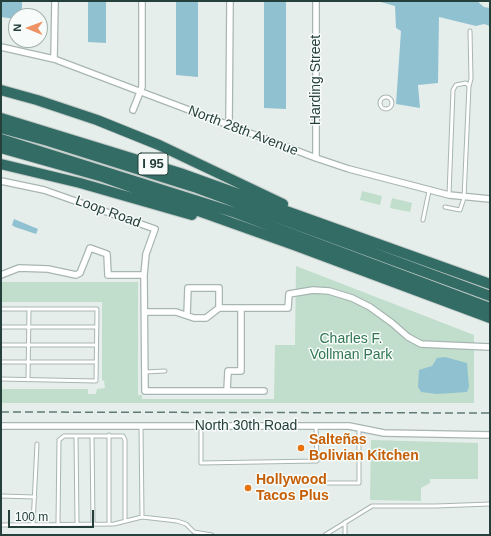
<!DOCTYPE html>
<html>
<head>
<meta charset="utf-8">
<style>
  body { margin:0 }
  #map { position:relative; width:491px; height:536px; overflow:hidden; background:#e6eeeb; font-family:Helvetica,sans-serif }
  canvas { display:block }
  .frame { position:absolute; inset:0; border:2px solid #25403b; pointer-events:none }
  .north { position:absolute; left:8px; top:8px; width:40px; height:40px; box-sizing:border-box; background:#f7fbf9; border:1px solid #a3b0ad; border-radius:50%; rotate:271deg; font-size:11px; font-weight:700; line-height:16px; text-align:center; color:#25403b }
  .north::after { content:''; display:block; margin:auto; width:14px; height:18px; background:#ee9365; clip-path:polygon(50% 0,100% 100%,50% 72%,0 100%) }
  .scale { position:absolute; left:8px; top:510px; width:86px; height:18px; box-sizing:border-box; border:2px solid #25403b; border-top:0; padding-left:5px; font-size:12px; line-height:14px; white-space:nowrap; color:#25403b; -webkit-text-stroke:3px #f7fbf9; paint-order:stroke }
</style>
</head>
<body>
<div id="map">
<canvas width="491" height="536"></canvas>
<div class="frame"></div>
<div class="north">N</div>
<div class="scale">100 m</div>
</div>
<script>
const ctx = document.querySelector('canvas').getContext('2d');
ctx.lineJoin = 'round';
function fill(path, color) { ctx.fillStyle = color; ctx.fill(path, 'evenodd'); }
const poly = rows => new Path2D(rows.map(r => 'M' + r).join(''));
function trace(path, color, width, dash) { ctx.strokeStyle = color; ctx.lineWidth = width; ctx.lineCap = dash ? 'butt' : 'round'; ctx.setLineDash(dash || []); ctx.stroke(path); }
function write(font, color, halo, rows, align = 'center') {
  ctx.font = font + ' Helvetica,sans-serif'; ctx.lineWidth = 3; ctx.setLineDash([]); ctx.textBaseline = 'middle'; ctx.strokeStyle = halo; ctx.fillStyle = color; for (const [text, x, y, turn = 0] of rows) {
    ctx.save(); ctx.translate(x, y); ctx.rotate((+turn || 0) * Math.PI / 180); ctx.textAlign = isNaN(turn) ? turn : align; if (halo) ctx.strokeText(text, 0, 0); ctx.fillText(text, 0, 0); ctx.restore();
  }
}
fill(poly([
  [362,191,382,196,380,205,360,200],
  [392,198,412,203,410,212,390,208],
  [296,266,474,335,474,403,1,403,1,389,88,389,88,394,96,394,97,389,105,388,104,381,102,380,102,302,1,302,1,282,138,282,138,395,142,395,142,399,274,399,275,345,295,345],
  [371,440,478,443,478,479,430,479,430,483,421,488,421,501,370,500]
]), '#c0decb');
fill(poly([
  [1,1,22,1,22,16,16,16,16,19,1,17],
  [88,1,106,1,106,43,88,42],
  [176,1,198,1,198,77,176,75],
  [264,1,286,1,286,109,264,108],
  [377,1,477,1,484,7,490,8,490,26,484,24,476,26,439,17,438,83,418,85,420,108,396,104,401,31,396,28,395,6],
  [14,219,38,229,36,234,15,227,12,225],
  [445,357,467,363,469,387,467,392,437,394,421,392,418,387,419,370,432,366,437,358]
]), '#90c1d1');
const lane = poly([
  [469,86,471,79,470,31],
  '380 103a6 6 0 1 1 12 0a6 6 0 1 1-12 0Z',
  [445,207,460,210,464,198,469,86,466,83,456,85,453,90,449,195],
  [423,220,429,191],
  [1,309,97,309,96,381,1,379],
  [1,327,97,327],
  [1,345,96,345],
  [1,362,96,362],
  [145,372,165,371],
  [28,380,29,309],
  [201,426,201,463,317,461,316,426],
  [76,436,77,523],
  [92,436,93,523],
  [327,483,359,483,359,428],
  [1,496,35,497],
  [142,517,177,521,186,524,194,532,212,535],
  [58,523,59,440,64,436,123,436,125,440,125,521],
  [33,524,37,444],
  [109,524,109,435],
  [1,525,114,524,142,517,141,426],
  [325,535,372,506,436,506,490,504],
  [345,535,345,522]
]);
const street = poly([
  [316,1,316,158],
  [1,47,54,59,316,158,349,169,449,195,490,199],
  [54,59,55,1],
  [133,110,142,87,142,1],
  [229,125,230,1],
  [1,181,44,190,155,229,146,254,144,275,145,391,264,391],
  [1,275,19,268,48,269,76,275,80,273,90,248,107,254,108,275,144,275],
  [145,312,176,312,194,318,206,318,219,308,288,308,289,294,313,290,329,291,352,298,370,307,392,323,408,337,421,344,490,347],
  [187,315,188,288,219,288,219,308],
  [227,391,228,371,241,371,241,308],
  [1,426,349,426,384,433,490,435]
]);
const highway = poly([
  [1,90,37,100,97,120,159,145,283,204],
  [1,118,180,173,490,284],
  [1,128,48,141,197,188,490,296],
  [1,139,236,213,490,308],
  [1,148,103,177,294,245,490,318],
  [1,164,80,183,192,215]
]);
trace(lane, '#a8b6b3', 5);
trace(street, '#a8b6b3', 8);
trace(highway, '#c2cac8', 12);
trace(lane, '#fff', 3);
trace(street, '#fff', 5.5);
trace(highway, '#326c65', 10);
trace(poly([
  [1,412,490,413]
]), '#607b77', 1.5, [8, 4]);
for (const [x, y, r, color] of [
  [301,448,4,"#e8710a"],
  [248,488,4,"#e8710a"]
]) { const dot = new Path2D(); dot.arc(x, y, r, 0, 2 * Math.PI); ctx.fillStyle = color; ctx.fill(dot); trace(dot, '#f7fbf9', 1.5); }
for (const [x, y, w] of [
  [153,164,30]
]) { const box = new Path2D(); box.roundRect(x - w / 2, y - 11, w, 22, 3); ctx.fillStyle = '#f7fbf9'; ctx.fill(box); trace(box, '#25403b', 1); }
write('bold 13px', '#25403b', null, [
  ["I 95",153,164]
]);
write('14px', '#25403b', '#f7fbf9', [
  ["Harding Street",316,80,-90],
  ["North 28th Avenue",243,131,21],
  ["Loop Road",108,212,20],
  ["North 30th Road",246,426]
]);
write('14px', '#307652', '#f7fbf9', [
  ["Charles F.",351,339],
  ["Vollman Park",351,355]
]);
write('bold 14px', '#c56008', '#f7fbf9', [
  ["Salteñas",309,440],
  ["Bolivian Kitchen",309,456],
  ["Hollywood",256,480],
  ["Tacos Plus",256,496]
], 'left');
</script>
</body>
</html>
